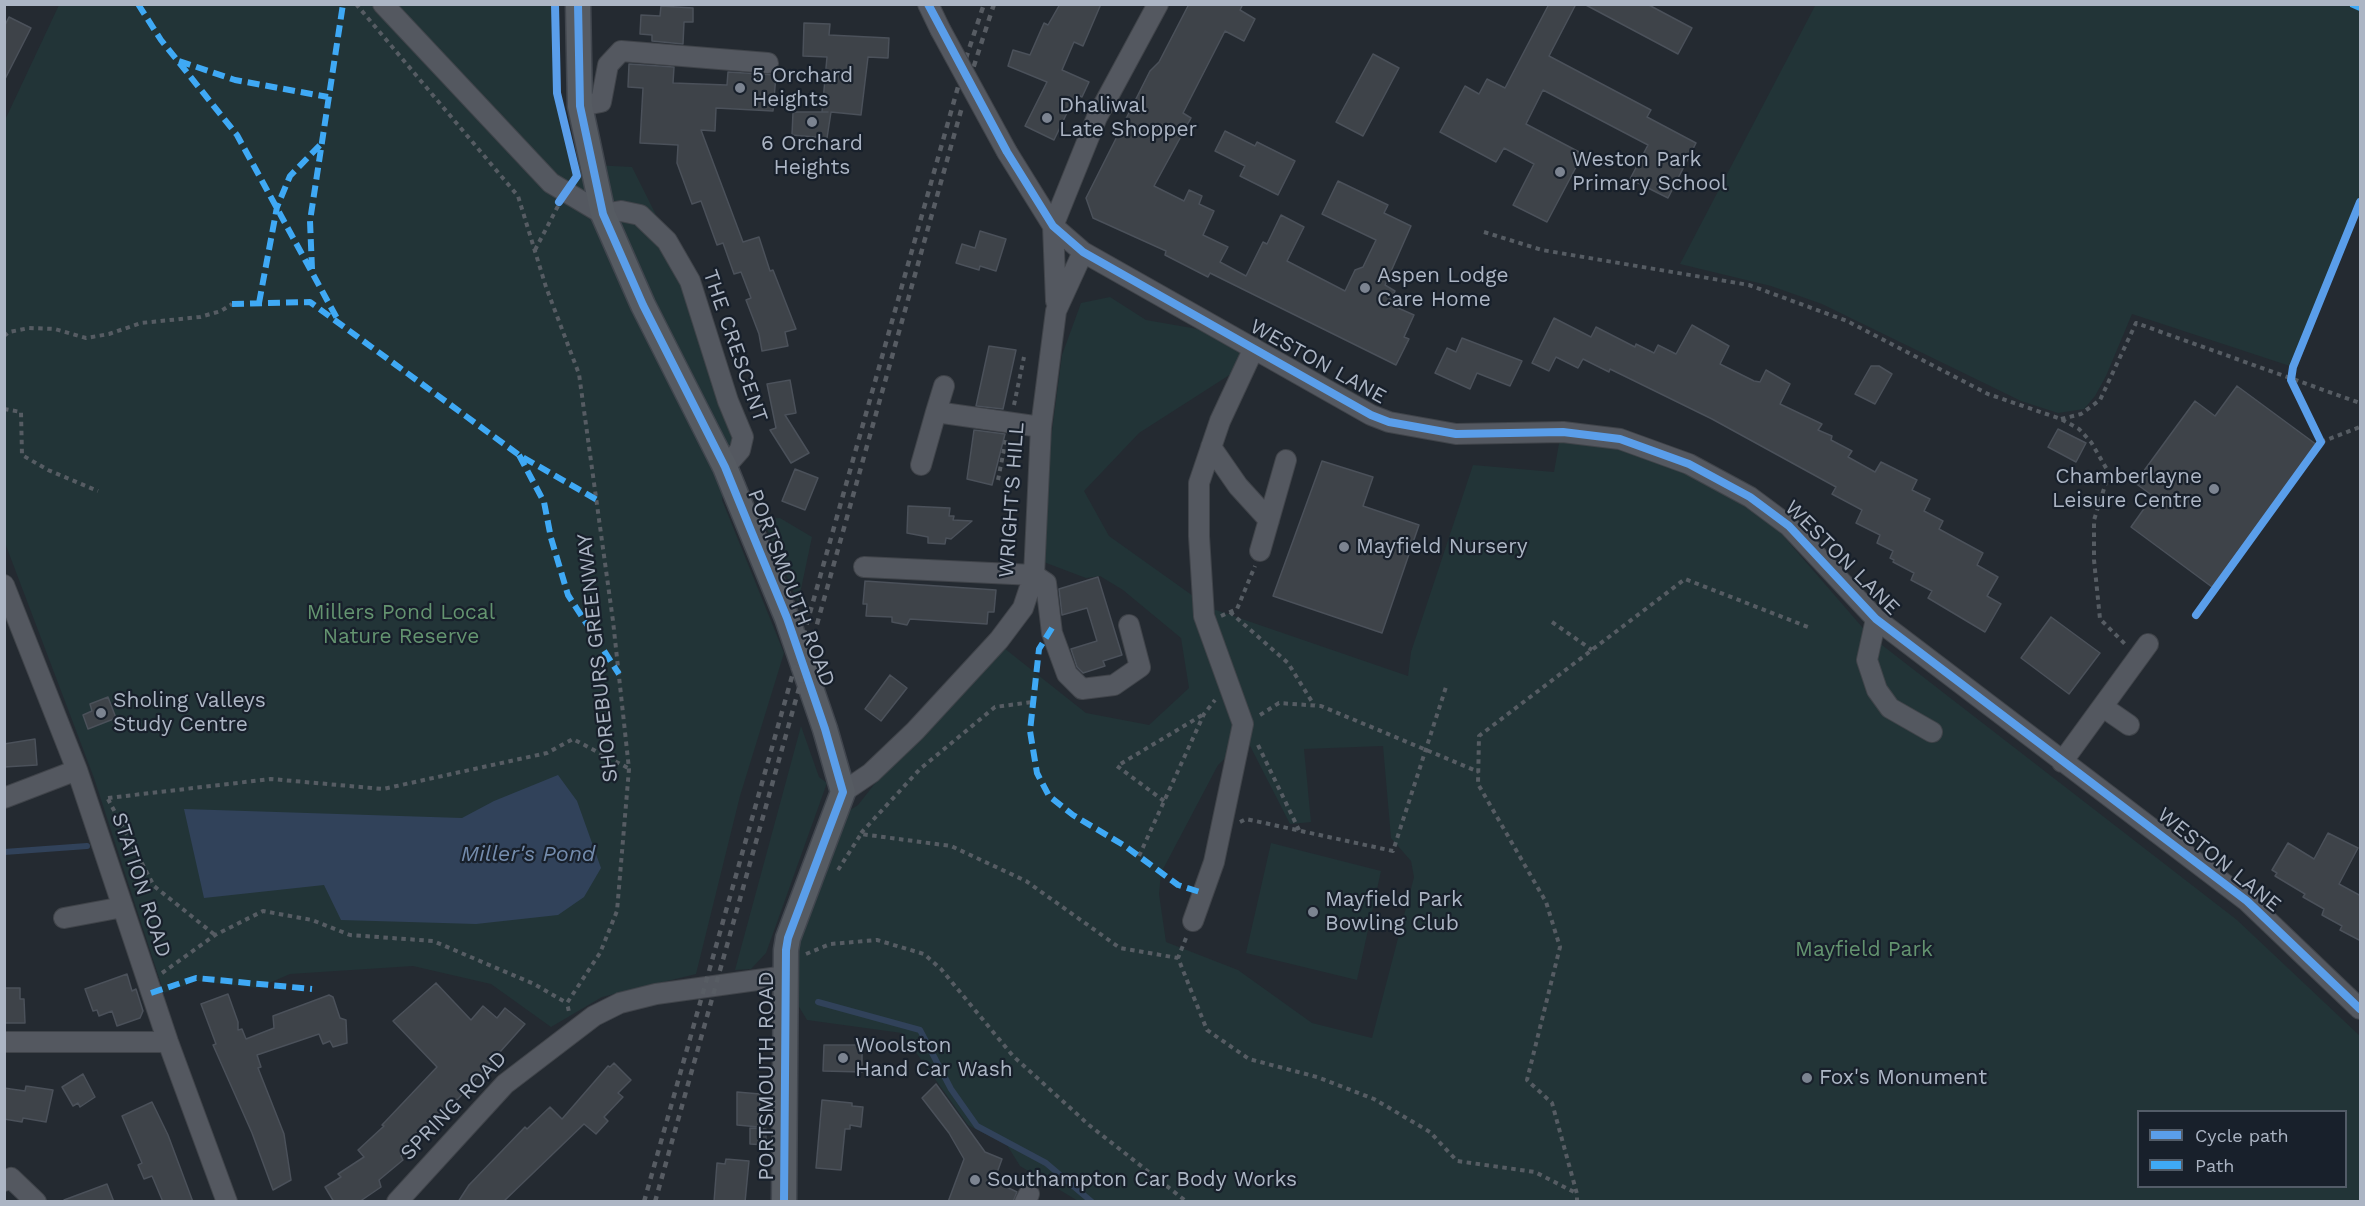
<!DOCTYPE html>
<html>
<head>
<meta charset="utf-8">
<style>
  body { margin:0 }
  #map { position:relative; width:2365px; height:1206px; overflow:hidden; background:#242a31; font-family:"Work Sans",sans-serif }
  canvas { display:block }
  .frame { position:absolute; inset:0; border:6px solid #acb5c4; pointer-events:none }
  .legend { position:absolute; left:2137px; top:1110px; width:210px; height:78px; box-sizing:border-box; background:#18202b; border:2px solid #535c68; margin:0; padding:8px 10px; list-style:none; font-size:18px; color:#acb5c4 }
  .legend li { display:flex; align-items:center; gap:12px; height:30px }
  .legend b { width:30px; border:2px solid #535c68 }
</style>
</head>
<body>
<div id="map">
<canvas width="2365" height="1206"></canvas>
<div class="frame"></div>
<ul class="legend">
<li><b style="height:8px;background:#5a9eea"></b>Cycle path</li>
<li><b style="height:8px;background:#3fa9f5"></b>Path</li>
</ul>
</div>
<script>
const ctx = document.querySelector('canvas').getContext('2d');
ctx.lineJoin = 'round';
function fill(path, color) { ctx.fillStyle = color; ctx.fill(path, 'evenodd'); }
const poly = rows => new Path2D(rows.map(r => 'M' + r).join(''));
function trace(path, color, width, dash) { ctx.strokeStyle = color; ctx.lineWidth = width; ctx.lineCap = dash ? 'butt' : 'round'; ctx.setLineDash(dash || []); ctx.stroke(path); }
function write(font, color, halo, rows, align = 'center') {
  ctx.font = font + ' "Work Sans",sans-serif'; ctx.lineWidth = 4.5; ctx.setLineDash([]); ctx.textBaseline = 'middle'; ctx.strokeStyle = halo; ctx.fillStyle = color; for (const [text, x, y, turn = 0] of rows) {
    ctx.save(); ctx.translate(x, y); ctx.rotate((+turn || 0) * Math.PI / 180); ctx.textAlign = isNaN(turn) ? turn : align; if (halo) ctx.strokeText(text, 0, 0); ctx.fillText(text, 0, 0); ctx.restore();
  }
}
fill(poly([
  [1816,4,2360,5,2360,202,2293,367,2132,314,2106,376,2095,396,2084,409,2058,413,2021,401,1822,304,1771,286,1680,264],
  [59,5,555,5,558,112,575,164,632,167,655,213,705,348,733,443,722,500,784,653,740,796,696,974,602,997,551,1027,491,984,413,966,290,974,258,988,197,981,164,993,94,778,5,543,5,120],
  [1110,297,1146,320,1209,331,1242,353,1231,374,1139,433,1084,491,1109,536,1210,608,1408,676,1411,652,1473,465,1554,472,1560,438,1642,454,1689,472,1773,524,1869,635,2237,920,2360,1036,2360,1201,1078,1201,1020,1166,1007,1145,968,1125,902,1033,807,1020,793,997,800,934,844,814,858,805,891,763,1004,648,1086,713,1149,725,1189,688,1181,638,1123,590,1100,576,1086,578,1041,561,1050,446,1062,355,1081,303],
  [1246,738,1290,824,1311,822,1304,749,1383,746,1391,838,1411,861,1414,877,1372,1038,1312,1023,1238,970,1166,942,1159,894,1161,873,1218,765],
  [2138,1112,2346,1112,2346,1186,2138,1186],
  [780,518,812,537,798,603,763,519],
  [801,726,819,777,827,783,766,953,751,969,735,970],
  [1271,843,1381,871,1357,980,1246,953]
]), '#223437');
fill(poly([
  [558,775,577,801,601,868,584,897,558,915,476,924,341,920,324,885,204,898,184,809,462,818,494,801]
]), '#31425a');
trace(poly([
  [4,852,87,846],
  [818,1002,920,1030,951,1089,977,1126,1046,1163,1092,1202]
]), '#31425a', 6);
const building = poly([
  [1060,4,1101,4,1083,46,1074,42,1062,70,1089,82,1082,97,1076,94,1054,140,1025,126,1047,82,1008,66,1013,50,1030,55,1044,23,1048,25,1060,4],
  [1189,4,1243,4,1240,10,1255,19,1244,41,1225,31,1183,113,1191,118,1154,186,1184,201,1189,190,1202,196,1199,204,1214,211,1203,235,1228,247,1220,262,1246,276,1263,242,1267,244,1281,215,1304,227,1287,261,1345,291,1355,270,1363,267,1376,240,1322,214,1338,181,1388,205,1384,213,1411,226,1385,285,1395,291,1389,304,1414,315,1404,337,1409,339,1396,365,1210,273,1208,277,1165,255,1166,251,1093,218,1086,198,1150,71,1159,62,1189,4],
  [1549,4,1576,4,1549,56,1651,110,1647,117,1696,143,1668,198,1630,179,1648,145,1543,90,1526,124,1583,154,1547,222,1513,205,1534,164,1504,148,1496,162,1440,132,1465,86,1479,94,1487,79,1505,88,1549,4],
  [1584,4,1647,4,1692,28,1678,54,1584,4],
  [661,6,693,8,693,22,684,22,683,44,652,41,652,35,640,34,641,15,660,16,661,6],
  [9,17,31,28,4,81,4,27,9,17],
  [804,23,830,24,829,35,889,38,888,58,868,57,861,115,831,112,827,138,792,135,793,112,828,112,822,112,827,57,803,56,804,23],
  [1373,54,1399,68,1363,136,1336,122,1373,54],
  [629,64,674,67,673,83,727,85,728,72,776,75,773,111,716,108,715,131,701,130,743,242,759,237,770,271,773,270,796,329,785,332,788,346,762,351,759,334,746,300,751,298,741,272,734,274,723,243,717,245,701,201,692,204,677,163,678,145,640,143,643,88,628,87,629,64],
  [1225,131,1255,146,1257,142,1295,161,1278,195,1240,176,1245,166,1215,151,1225,131],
  [980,231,1006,239,996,271,980,266,979,270,956,263,962,244,975,248,980,231],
  [1554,318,1591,337,1596,327,1635,347,1636,344,1654,353,1658,345,1676,354,1692,325,1729,346,1720,364,1754,381,1760,382,1766,370,1790,384,1780,404,1822,424,1818,430,1832,436,1831,440,1852,451,1848,457,1875,472,1881,462,1917,480,1912,490,1930,499,1924,511,1943,521,1939,529,1983,553,1977,565,1998,577,1987,596,2001,604,1985,632,1928,598,1932,591,1911,580,1914,573,1893,562,1894,560,1890,558,1893,551,1877,543,1880,535,1856,523,1862,510,1832,494,1836,487,1712,419,1610,369,1609,372,1583,359,1578,368,1556,357,1549,371,1532,363,1554,318],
  [1462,338,1522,361,1510,386,1477,373,1470,389,1435,373,1447,348,1456,352,1462,338],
  [989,346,1016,350,1003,409,976,406,989,346],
  [1871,366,1879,366,1892,374,1875,404,1855,394,1871,366],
  [790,380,796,413,785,415,809,453,791,463,770,430,776,428,767,384,790,380],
  [2237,386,2317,445,2212,587,2131,527,2153,496,2135,483,2195,401,2215,416,2237,386],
  [2058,429,2086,443,2076,462,2048,447,2058,429],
  [974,430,1005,434,992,485,967,479,974,430],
  [1322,461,1373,477,1363,506,1419,525,1382,633,1273,596,1322,461],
  [795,469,818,478,805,510,782,501,795,469],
  [908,506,950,508,949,516,954,516,953,520,972,521,951,539,946,538,945,544,928,543,928,537,907,533,908,506],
  [1098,577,1122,655,1103,661,1105,666,1083,673,1077,667,1071,649,1097,641,1087,608,1062,615,1059,589,1098,577],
  [865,581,996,590,994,612,988,612,987,624,910,619,907,625,892,622,892,617,866,616,867,604,863,604,865,581],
  [2051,617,2100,653,2069,694,2021,658,2051,617],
  [890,675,907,688,881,721,865,709,890,675],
  [108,697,116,718,88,729,83,715,92,711,90,704,108,697],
  [35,739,37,765,4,767,4,744,35,739],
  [2328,833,2358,848,2339,884,2361,896,2361,941,2340,930,2342,926,2322,915,2324,909,2303,897,2305,894,2275,876,2277,873,2272,870,2288,843,2314,859,2328,833],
  [127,974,132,991,136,989,143,1011,140,1018,117,1026,112,1011,99,1016,97,1010,93,1011,85,989,127,974],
  [436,983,471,1020,483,1006,497,1018,505,1008,525,1024,458,1099,401,1156,403,1160,379,1180,381,1187,359,1202,334,1202,325,1187,341,1177,338,1174,364,1157,358,1150,384,1126,382,1125,437,1067,393,1021,436,983],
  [4,988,20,988,20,999,24,999,25,1023,4,1023,4,988],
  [228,994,238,1022,238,1030,242,1029,246,1039,274,1028,273,1016,329,995,333,997,340,1018,346,1020,347,1043,333,1047,330,1041,323,1044,319,1034,257,1055,261,1067,258,1068,284,1134,291,1180,273,1190,252,1133,213,1045,216,1044,201,1004,228,994],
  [824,1045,862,1045,862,1072,823,1071,824,1045],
  [614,1063,631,1080,618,1093,623,1097,604,1117,608,1121,596,1134,584,1124,503,1202,458,1202,469,1185,525,1127,527,1129,550,1107,562,1119,608,1066,610,1067,614,1063],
  [83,1074,95,1097,80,1107,78,1103,73,1106,62,1087,83,1074],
  [936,1084,985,1152,1002,1159,994,1181,1017,1192,1013,1202,948,1202,964,1159,949,1133,922,1098,936,1084],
  [26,1086,53,1090,46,1122,23,1118,22,1122,4,1119,4,1088,25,1091,26,1086],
  [737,1092,760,1094,759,1127,737,1125,737,1092],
  [822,1100,852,1103,852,1106,863,1107,861,1127,850,1125,850,1129,845,1129,841,1170,816,1168,822,1100],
  [152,1102,168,1135,193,1202,163,1202,152,1176,144,1179,138,1165,142,1163,122,1116,152,1102],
  [750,1128,766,1129,766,1145,750,1144,750,1128],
  [726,1159,749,1161,745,1202,714,1202,717,1163,725,1164,726,1159],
  [107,1184,114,1202,65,1202,64,1200,107,1184]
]);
fill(building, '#3e4349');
trace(building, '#4b515a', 1.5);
const minor = poly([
  [383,4,551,183,603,214,621,211,640,215,667,241,690,281,728,401,743,437,740,450,725,467],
  [928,4,940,29],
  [580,106,601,102,608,65,621,51,768,63],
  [1007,152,1053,226,1083,252,1371,415,1389,422,1456,434,1563,432,1620,439,1689,464,1750,497,1789,526,1876,619,2247,901,2360,1009],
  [1056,301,1053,226,1097,117,1158,4],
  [936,412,944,386],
  [1211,447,1238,486,1269,520],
  [921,465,936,412,1041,427],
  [1260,551,1286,460],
  [864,567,1034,575,1046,583,1052,633,1067,674,1082,689,1114,685,1140,667,1129,625],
  [4,585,77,770,168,1042,227,1202],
  [1876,619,1867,660,1877,690,1890,708,1932,732],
  [2103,707,2129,725],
  [2062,762,2148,644],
  [843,792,871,773,915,731,999,640,1023,608,1034,575,1041,427,1056,311,1083,252],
  [4,798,77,770],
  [64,918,123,907],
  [1193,921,1214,862,1243,724,1204,616,1199,536,1199,483,1220,421,1254,348],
  [4,1042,168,1042],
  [4,1181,11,1178,36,1202],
  [397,1202,505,1084,594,1016,620,1003,656,994,786,976],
  [1025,1202,1029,1194]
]);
const major = poly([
  [578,4,580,106,603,214,643,305,725,467,738,499,787,618,825,729,843,792,788,938,786,950,784,1202]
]);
trace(minor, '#40444a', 22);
trace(major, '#41464e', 27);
trace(poly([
  [356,4,518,196,546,287,579,374,613,621,629,769,617,911,600,953,567,1003,569,1012],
  [1484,232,1542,250,1749,285,1847,321,1988,394,2061,419,2079,429,2091,442,2109,473,2094,520,2094,560,2100,619,2125,644],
  [535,250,558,206],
  [4,336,9,332,29,328,55,329,86,338,109,334,141,323,200,317,221,311,232,304],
  [1014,405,1024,357],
  [4,409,21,412,22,455,48,470,98,491],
  [2061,419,2081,414,2100,400,2136,323,2360,403],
  [2321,442,2360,427],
  [998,480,1006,439],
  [1230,612,1288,663,1314,705],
  [1221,616,1237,609,1255,566],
  [1552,622,1592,650],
  [1260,715,1279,703,1321,706,1479,772],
  [1258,745,1299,830],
  [108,798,271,779,383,789,547,753,573,739,628,768],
  [108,799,154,886,215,935],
  [1164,801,1117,766,1204,714],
  [1240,822,1246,819,1393,851,1446,687],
  [861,833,920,769,995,707,1032,702],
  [1139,856,1204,714,1215,700],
  [838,870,861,834,951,846,1026,881,1120,948,1178,958],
  [1186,938,1178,958,1207,1030,1249,1059,1317,1077,1374,1099,1430,1132,1457,1161,1535,1172,1576,1193],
  [806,954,830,944,877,940,924,954,941,969,1013,1056,1089,1125,1187,1202],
  [162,973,215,935,263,911,312,920,350,935,433,941,534,984,567,1003],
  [1577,1202,1577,1194,1552,1103,1527,1080,1560,947,1546,902,1478,784,1479,736,1685,579,1808,627]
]), '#565c63', 4, [4.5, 4.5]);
trace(minor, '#545860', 20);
trace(major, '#565b62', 24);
trace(poly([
  [970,78,994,4],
  [644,1202,967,55,984,4],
  [655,1202,962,107]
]), '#575c63', 4.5, [6, 6]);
const minorBridge = poly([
  [940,29,1007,152]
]);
trace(minorBridge, '#40444a', 22, []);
trace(minorBridge, '#545860', 20);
trace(poly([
  [138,4,161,40,237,135,339,322],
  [2351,4,2360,8],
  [179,61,235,80,328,97],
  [312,269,310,221,343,4],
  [259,303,277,207,290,176,320,145],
  [232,304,310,302,519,455,597,500],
  [519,455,544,502,551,538,568,595,619,674],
  [1052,628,1039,649,1030,731,1037,773,1049,796,1073,815,1125,846,1178,885,1203,893],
  [151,993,196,978,312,989]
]), '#3fa9f5', 6, [12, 6]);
trace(poly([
  [555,4,557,93,577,176,559,202],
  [578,4,580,106,603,214,643,305,725,467,738,499,787,618,825,729,843,792,788,938,786,950,784,1202],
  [928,4,1007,152,1053,226,1083,252,1371,415,1389,422,1456,434,1563,432,1620,439,1689,464,1750,497,1789,526,1876,619,2247,901,2360,1009],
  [2196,615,2321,442,2291,380,2293,367,2360,202]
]), '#5a9eea', 8);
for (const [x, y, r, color] of [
  [740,88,6,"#7c8491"],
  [1047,118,6,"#7c8491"],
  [812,122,6,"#7c8491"],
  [1560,172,6,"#7c8491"],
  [1365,288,6,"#7c8491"],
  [2214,489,6,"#7c8491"],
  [1344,547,6,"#7c8491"],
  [101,713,6,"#7c8491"],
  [1313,912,6,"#7c8491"],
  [843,1058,6,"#7c8491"],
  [1807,1078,6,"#7c8491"],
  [975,1180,6,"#7c8491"]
]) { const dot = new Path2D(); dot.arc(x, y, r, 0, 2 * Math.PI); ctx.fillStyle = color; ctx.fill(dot); trace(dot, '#18202b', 2); }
write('21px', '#acb5c4', '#18202b', [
  ["5 Orchard",752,76],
  ["Heights",752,100],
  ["Dhaliwal",1059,106],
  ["Late Shopper",1059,130],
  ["6 Orchard",812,144,"center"],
  ["Heights",812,168,"center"],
  ["Weston Park",1572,160],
  ["Primary School",1572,184],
  ["Aspen Lodge",1377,276],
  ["Care Home",1377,300],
  ["Chamberlayne",2202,477,"right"],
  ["Leisure Centre",2202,501,"right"],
  ["Mayfield Nursery",1356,547],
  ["Sholing Valleys",113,701],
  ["Study Centre",113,725],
  ["Mayfield Park",1325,900],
  ["Bowling Club",1325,924],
  ["Woolston",855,1046],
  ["Hand Car Wash",855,1070],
  ["Fox's Monument",1819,1078],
  ["Southampton Car Body Works",987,1180]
], 'left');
write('21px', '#acb5c4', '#18202b', [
  ["THE CRESCENT",735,346,71],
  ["WESTON LANE",1318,362,29],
  ["WRIGHT'S HILL",1012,500,-86],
  ["WESTON LANE",1842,558,45],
  ["PORTSMOUTH ROAD",791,588,69],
  ["SHOREBURS GREENWAY",598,658,-96],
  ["WESTON LANE",2219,860,39],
  ["STATION ROAD",141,885,72],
  ["PORTSMOUTH ROAD",767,1076,-90],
  ["SPRING ROAD",454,1106,-46]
]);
write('21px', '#649470', '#18202b', [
  ["Millers Pond Local",401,613],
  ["Nature Reserve",401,637],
  ["Mayfield Park",1864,950]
]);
write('italic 22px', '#748cad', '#18202b', [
  ["Miller's Pond",528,855]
]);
</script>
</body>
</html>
